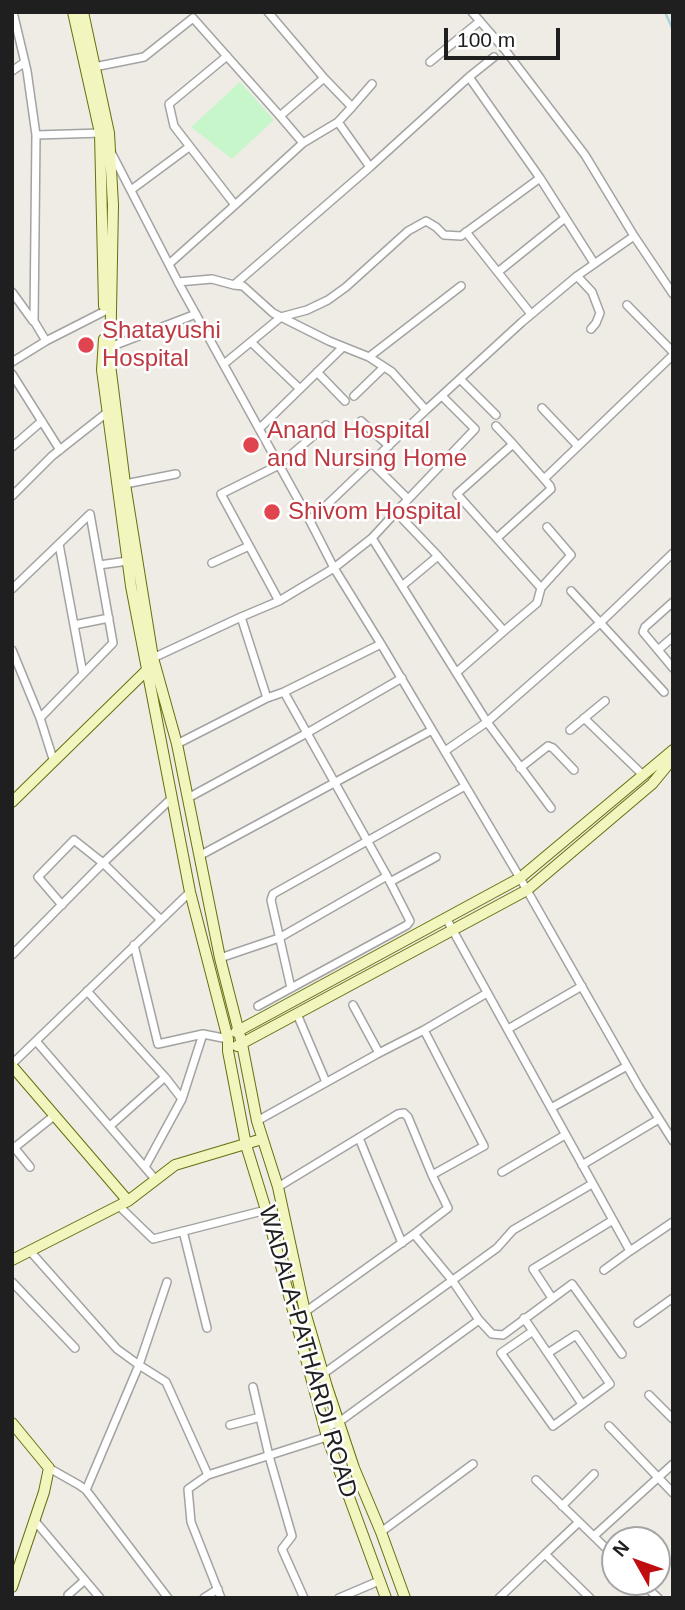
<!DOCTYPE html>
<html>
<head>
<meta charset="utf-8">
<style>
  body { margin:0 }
  #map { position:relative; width:685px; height:1610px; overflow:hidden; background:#efece6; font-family:Arial,sans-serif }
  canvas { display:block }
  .frame { position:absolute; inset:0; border:14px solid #1f1f1f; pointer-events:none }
  .north { position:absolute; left:601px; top:1526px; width:70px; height:70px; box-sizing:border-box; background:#fff; border:2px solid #a5a5a5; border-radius:50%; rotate:310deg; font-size:19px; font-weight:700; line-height:28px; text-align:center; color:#1f1f1f }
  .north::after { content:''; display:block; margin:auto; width:24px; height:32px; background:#c00e10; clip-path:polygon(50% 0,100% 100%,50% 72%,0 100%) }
  .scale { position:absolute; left:444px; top:28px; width:116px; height:32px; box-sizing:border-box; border:4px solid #1f1f1f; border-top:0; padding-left:9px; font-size:21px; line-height:24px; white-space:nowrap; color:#1f1f1f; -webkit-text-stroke:5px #fff; paint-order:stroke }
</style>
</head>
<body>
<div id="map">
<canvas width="685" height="1610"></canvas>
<div class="frame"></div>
<div class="north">N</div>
<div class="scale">100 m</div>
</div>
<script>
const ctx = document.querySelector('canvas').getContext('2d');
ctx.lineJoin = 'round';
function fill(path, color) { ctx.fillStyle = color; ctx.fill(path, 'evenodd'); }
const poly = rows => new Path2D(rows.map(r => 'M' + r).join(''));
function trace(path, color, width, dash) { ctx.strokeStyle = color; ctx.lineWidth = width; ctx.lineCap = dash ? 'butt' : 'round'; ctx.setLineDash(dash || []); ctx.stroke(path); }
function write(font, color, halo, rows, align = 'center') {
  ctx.font = font + ' Arial,sans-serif'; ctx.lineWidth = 5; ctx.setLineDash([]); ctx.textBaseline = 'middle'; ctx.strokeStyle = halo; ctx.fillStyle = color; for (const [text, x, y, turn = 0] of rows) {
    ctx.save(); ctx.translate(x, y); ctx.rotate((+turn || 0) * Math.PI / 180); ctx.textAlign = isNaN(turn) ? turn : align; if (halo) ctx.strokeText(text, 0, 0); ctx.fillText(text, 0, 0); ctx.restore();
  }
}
fill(poly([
  [240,82,274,120,232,159,191,127]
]), '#c7f6ca');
trace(poly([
  [665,12,673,30]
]), '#aad0da', 2.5);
const street = poly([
  [13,12,27,71,36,135,34,321,46,341,105,311],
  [268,12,324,78],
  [472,12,505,50,585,155,634,236,673,294],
  [227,56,169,104,174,126,235,205],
  [430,62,480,21],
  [94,67,144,57,193,18,280,116,324,78,352,107,338,122],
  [12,71,25,62],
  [469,77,540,178,594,263],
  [352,107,372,84],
  [280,116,303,143],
  [36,135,102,133],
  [111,152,178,282,310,521,334,568,279,601],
  [131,190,189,147],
  [466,232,531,314],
  [169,264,235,205,303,143,338,122,370,167],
  [498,272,565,218],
  [577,276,592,292,600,313,596,323,591,329],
  [178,282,212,279,234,285,243,286,273,313,329,341,369,357,392,372,426,410,310,521],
  [234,285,370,167,469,77,494,57],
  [12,292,33,321],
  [627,305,673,352],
  [251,342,300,389],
  [110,347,196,314],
  [369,357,461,286],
  [12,362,46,341],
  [224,364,281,317,307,310,328,300,346,287,408,231,426,221,436,227,444,235,461,236,540,178],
  [317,372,345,401],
  [12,374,60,450],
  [460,379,496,415],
  [354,396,384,367],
  [542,408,578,446],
  [426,410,522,322,577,276,634,236],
  [361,421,389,446],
  [326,425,279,465,221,494,279,601,241,617,267,698,284,692,381,644],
  [496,426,513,444],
  [259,429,343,347],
  [12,447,42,421],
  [372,463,407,498],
  [125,484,176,474],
  [12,496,52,456,109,411],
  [396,512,475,429,442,396],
  [372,538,396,512,438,556,504,631,457,672],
  [497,538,551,489,550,486,544,479],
  [59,544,83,674],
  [212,563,249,546],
  [99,565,128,561],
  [402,586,438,556],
  [541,588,571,555,547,527],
  [12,589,90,514,113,643,40,718],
  [571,591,664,692],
  [673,602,645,627,643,632,673,668],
  [74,625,109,618],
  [504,631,537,603,541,588,457,494,513,444,544,479,673,355],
  [12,650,40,718,54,762],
  [658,650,673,637],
  [153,658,241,617],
  [584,718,643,775],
  [570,730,605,701],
  [177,744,267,698],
  [445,751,487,722,372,538,334,568,381,644,520,878,639,1087,673,1141],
  [520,768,548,746,553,748,574,770],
  [188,798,307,733,402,678],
  [551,808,487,722,600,623,673,553],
  [199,856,432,730],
  [390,882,436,857],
  [62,905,38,877,74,840,103,863,161,920],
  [446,918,630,1251,673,1222],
  [134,945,158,1044,203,1034],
  [12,955,103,863,172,798],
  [220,958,279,938,387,876],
  [291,988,271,900,273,894,465,786],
  [87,991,165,1077,182,1099],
  [353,1005,379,1053],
  [258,1006,407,925,410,921,387,876,284,692],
  [297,1014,326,1082],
  [508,1029,582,986],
  [36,1041,155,1179],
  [12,1064,190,892],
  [551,1108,627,1066],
  [257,1121,379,1053,424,1030,487,993],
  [110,1126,165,1077],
  [359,1138,402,1243],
  [13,1146,30,1167],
  [14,1148,55,1115],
  [582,1165,659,1119],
  [145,1167,182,1099,203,1034,228,1039],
  [502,1172,565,1135],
  [278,1187,398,1114,404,1113,408,1117,432,1175],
  [119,1206,153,1239,266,1210],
  [183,1231,207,1328],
  [414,1234,452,1280,479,1320],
  [30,1251,117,1349,139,1365,166,1382,208,1475],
  [604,1270,630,1251],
  [12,1282,75,1348],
  [552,1298,533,1269,613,1220],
  [305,1312,414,1234,448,1208,432,1175,484,1146,424,1030],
  [524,1318,582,1404],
  [638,1323,673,1298],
  [533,1331,501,1353,553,1426,610,1384,576,1335,548,1353],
  [323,1374,497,1248,513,1230,592,1184],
  [253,1387,269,1456,292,1536,282,1549,304,1598],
  [649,1395,673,1419],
  [230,1425,260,1417],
  [609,1426,673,1493],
  [325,1428,339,1422,479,1320,492,1334,503,1335,572,1284,622,1354],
  [49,1468,79,1485,86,1490,168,1598],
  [536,1480,615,1557],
  [86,1490,139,1365,167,1282],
  [562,1506,594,1474],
  [35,1521,100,1598],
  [381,1532,473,1464],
  [594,1536,673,1464],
  [545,1554,579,1522],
  [641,1582,658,1598],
  [69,1598,68,1595,85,1580],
  [204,1598,218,1589],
  [221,1598,191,1522,188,1489,208,1475,342,1432],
  [339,1598,379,1581],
  [499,1598,545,1554,590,1598]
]);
const secondary = poly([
  [73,12,100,133,104,306],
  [83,12,109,133,113,205,110,364,125,484,153,658,177,744,220,958,242,1044,257,1121,278,1187,305,1312,327,1387,354,1468,381,1532,405,1598],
  [104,339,102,370,131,586,190,892,228,1039,228,1051,246,1145,266,1210,327,1437,386,1598],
  [12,802,149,668],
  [236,1032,520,878,673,750],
  [237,1046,527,890,652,784,666,767,673,756],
  [12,1066,128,1201],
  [12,1260,128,1201,175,1165,262,1139],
  [12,1423,49,1468,44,1492,12,1587]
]);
trace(street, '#a3a3a3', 10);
trace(secondary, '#66700d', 12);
trace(street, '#fff', 7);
trace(secondary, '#f3f5be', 10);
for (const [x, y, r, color] of [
  [86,345,9,"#e0444e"],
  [251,445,9,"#e0444e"],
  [272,512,9,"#e0444e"]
]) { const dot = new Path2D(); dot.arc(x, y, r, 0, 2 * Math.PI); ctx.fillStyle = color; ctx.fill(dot); trace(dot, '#fff', 2.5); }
write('24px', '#be3a42', '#fff', [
  ["Shatayushi",102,331],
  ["Hospital",102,359],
  ["Anand Hospital",267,431],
  ["and Nursing Home",267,459],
  ["Shivom Hospital",288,512]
], 'left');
write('24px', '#1f1f1f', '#fff', [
  ["WADALA-PATHARDI ROAD",307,1352,74]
]);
</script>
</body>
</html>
